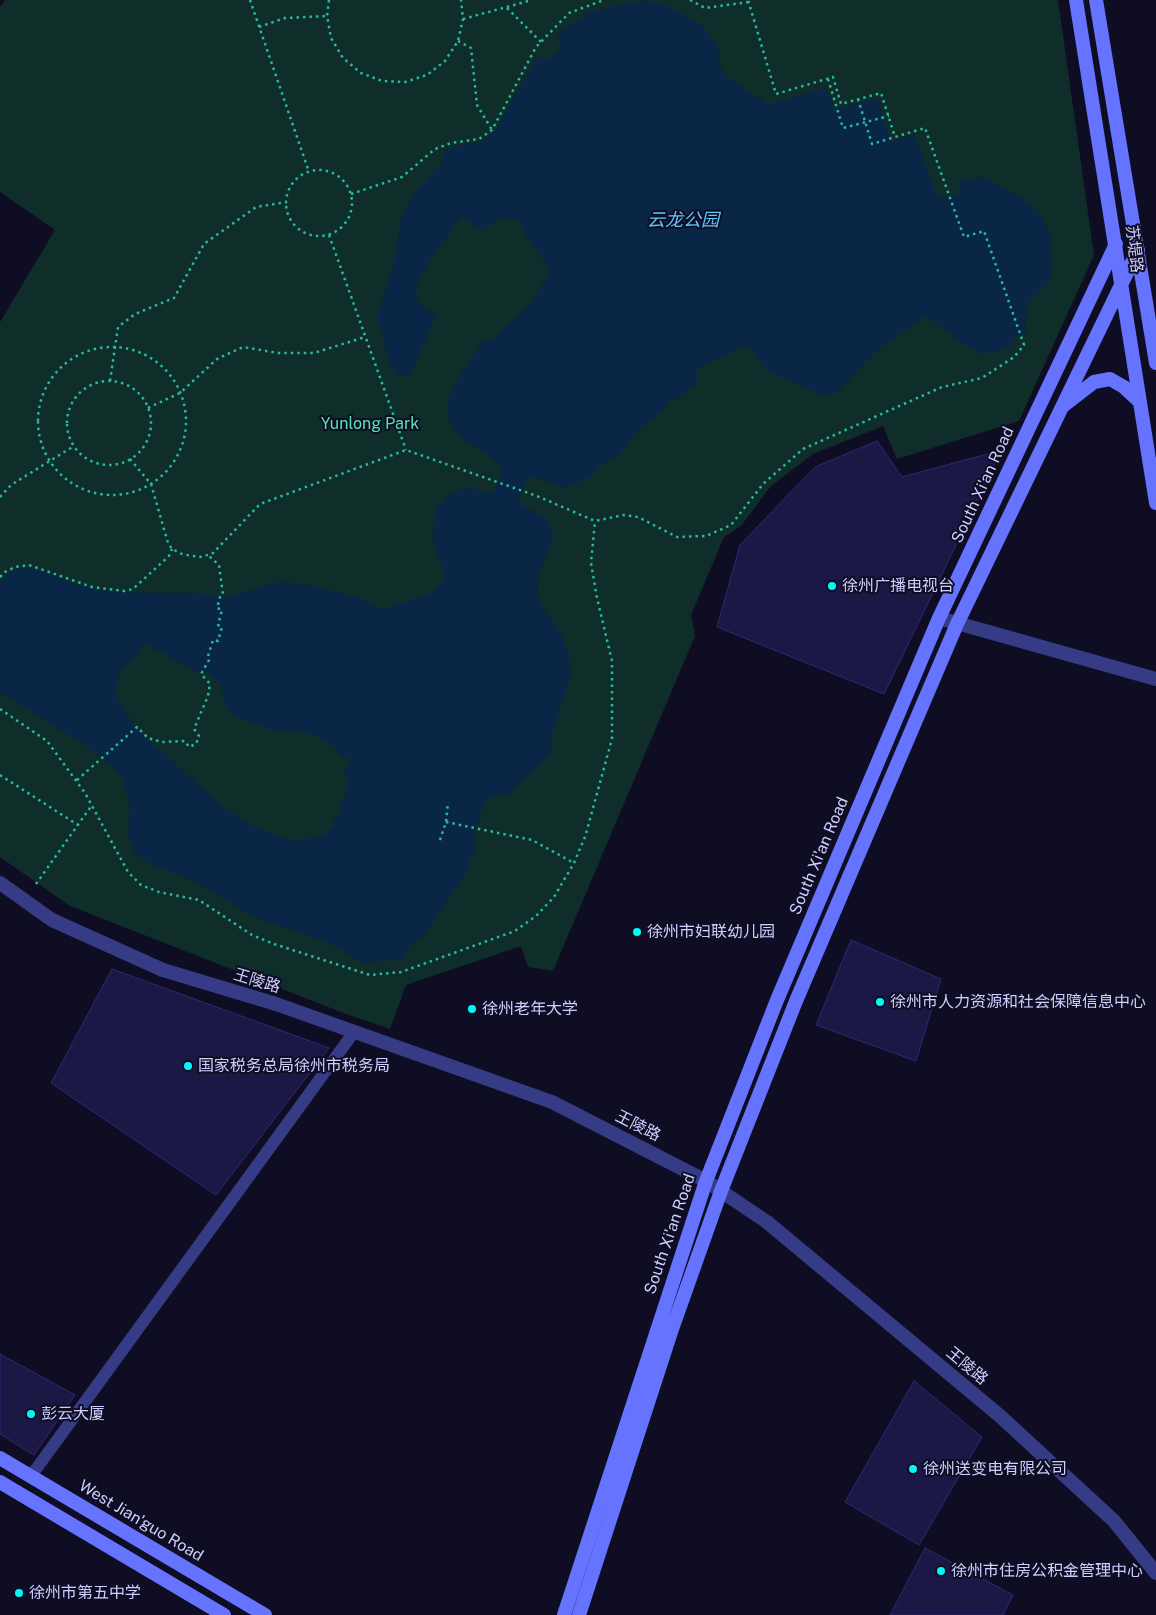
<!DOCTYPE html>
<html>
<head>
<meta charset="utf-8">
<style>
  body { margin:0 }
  canvas { display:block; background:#0e0d23 }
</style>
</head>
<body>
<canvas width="1156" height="1615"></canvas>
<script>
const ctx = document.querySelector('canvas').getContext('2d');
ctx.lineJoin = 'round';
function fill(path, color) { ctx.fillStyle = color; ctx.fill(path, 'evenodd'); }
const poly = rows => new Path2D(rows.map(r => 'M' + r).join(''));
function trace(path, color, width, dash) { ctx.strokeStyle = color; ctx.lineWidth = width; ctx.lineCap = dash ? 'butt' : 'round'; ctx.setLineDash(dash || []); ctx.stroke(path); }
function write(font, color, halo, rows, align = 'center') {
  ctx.font = font + ' "Public Sans","Noto Sans SC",sans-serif'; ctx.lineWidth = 4; ctx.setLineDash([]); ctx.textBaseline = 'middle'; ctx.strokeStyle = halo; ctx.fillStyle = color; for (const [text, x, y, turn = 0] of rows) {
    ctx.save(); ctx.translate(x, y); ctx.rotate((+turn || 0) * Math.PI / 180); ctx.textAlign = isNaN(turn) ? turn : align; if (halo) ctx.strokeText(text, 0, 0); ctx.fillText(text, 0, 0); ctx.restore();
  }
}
fill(poly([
  [5,0,1058,0,1094,255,1019,421,897,459,883,426,813,454,771,486,741,526,724,537,691,615,695,636,553,971,528,967,521,946,406,985,390,1029,346,1014,70,906,0,857,0,322,55,230,0,192,0,7]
]), '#0f2d29');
fill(poly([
  [641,1,660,3,701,24,718,45,719,63,724,74,755,97,763,98,766,105,826,88,834,109,878,98,891,142,915,135,938,199,961,193,959,181,984,177,1022,198,1039,212,1050,235,1052,279,1028,303,1025,334,1015,337,1013,344,1005,349,982,354,965,345,926,316,877,350,839,391,826,396,767,371,747,345,696,369,697,383,673,401,666,402,665,409,636,431,620,454,599,466,592,476,564,488,534,477,528,479,518,500,521,505,545,517,551,527,553,539,537,579,538,596,541,606,560,632,568,653,571,674,551,737,551,753,509,794,488,798,484,801,473,841,477,842,464,877,423,936,410,945,405,958,363,963,331,944,256,918,194,881,149,863,134,853,128,834,130,807,122,775,85,745,0,692,0,584,6,575,14,570,27,568,54,575,74,584,111,592,205,594,228,597,280,582,301,584,362,598,371,606,382,610,431,593,436,589,443,581,444,570,433,541,434,519,437,508,446,497,466,487,492,494,503,472,493,459,464,439,455,429,447,417,447,402,458,379,482,343,493,339,530,304,551,271,529,240,518,220,505,217,495,221,483,232,462,216,435,252,417,284,416,297,423,307,436,316,410,375,398,376,393,371,389,360,377,318,392,270,402,216,414,193,442,163,444,151,458,146,484,141,495,131,537,57,548,59,555,55,560,50,561,43,556,36,589,12],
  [145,643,191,669,209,674,219,683,223,691,223,701,228,710,239,718,273,730,301,732,317,736,334,746,341,756,349,758,351,763,346,766,345,775,350,779,345,785,347,791,340,806,341,816,334,819,334,826,322,836,307,839,286,839,254,827,222,806,137,729,116,696,117,681,120,671,131,661]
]), '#092646');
const building = poly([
  [877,441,902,477,1002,450,884,694,717,627,740,545,815,467,877,441],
  [851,940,941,979,916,1061,816,1025,851,940],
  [112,969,329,1048,216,1195,51,1083,112,969],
  [0,1354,75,1395,34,1455,0,1434,0,1354],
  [914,1381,982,1437,919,1545,845,1502,914,1381],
  [925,1548,1013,1595,1003,1615,890,1615,925,1548]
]);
fill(building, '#1c1845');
trace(building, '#2f2872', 1);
trace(poly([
  [250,0,309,172],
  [329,0,327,16,331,38,343,58,361,73,382,81,405,82,427,75,445,61,458,41,463,19,461,0],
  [690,0,705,8,749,2],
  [507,8,541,42],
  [463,19,532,0],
  [259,27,285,18,327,16],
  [458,41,471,48,477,105,492,130],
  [828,79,843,128,889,116],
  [858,99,872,144,895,137],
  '286 203a33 33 0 1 1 66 0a33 33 0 1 1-66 0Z',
  [351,194,402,177,435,149,451,143,479,139,492,130,536,47,569,13,604,0],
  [329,235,406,450],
  '38 421a74 74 0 1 1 148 0a74 74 0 1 1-148 0Z',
  [110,381,118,327,135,314,174,298,204,244,256,207,287,202],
  '67 423a42 42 0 1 1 84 0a42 42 0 1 1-84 0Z',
  [148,408,180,393,217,359,243,347,278,353,314,353,365,337],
  [130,459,151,484,168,543,172,549,182,554,192,556,202,557,213,553,260,504,406,450,537,496,595,521,623,515,638,517,677,537,706,536,731,525,763,484,803,449,942,387,982,378,1014,357,1024,345,984,231,964,237,925,128,895,137,881,93,841,104,833,77,776,94,748,0],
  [0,497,11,485,74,446],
  [0,577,5,572,15,567,29,565,92,587,124,591,133,589,169,556,172,549],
  [0,709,47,741,85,793,128,872,141,885,159,892,199,900,252,935,274,944,370,975,401,972,515,931,536,916,554,897,574,863,585,837,612,739,612,661,597,598,591,563,595,521],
  [0,775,78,825],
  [77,780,137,727,148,738,162,742,185,741,189,747,196,744,199,736,194,729,208,696,210,684,201,674,209,660,208,656,213,640,218,641,222,627,218,625,222,610,217,608,220,597,223,595,219,565,208,555],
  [446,822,532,840,574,863],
  [440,840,446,822,448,802],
  [36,884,92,805]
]), '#28b9a0', 2.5, [2.5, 4]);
trace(poly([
  [31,1476,354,1032]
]), '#353b84', 12);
trace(poly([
  [939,618,1156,679],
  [0,883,52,920,163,970,276,1004,552,1102,706,1181,767,1222,1000,1416,1114,1521,1156,1573]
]), '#353b84', 14);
trace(poly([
  [1076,0,1156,503],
  [1096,0,1156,363],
  [1063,406,1094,382,1110,379,1124,387,1138,400],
  [0,1458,265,1615],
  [0,1482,224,1615],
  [564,1615,706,1181,777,1000,939,618,1116,244],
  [579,1615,671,1332,721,1191,796,1001,957,624,1138,250]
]), '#6573ff', 14);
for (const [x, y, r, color] of [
  [832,586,5,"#00f9f6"],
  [637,932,5,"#00f9f6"],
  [880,1002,5,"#00f9f6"],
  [472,1009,5,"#00f9f6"],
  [188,1066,5,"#00f9f6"],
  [31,1414,5,"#00f9f6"],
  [913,1469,5,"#00f9f6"],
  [941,1571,5,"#00f9f6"],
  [19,1593,5,"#00f9f6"]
]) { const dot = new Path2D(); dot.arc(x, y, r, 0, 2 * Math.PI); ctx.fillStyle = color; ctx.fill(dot); trace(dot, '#0e0d23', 2); }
write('16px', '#ceceff', '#0e0d23', [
  ["苏堤路",1134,249,83],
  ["South Xi'an Road",983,485,-65],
  ["South Xi'an Road",819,856,-67],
  ["王陵路",257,981,17],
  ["王陵路",638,1126,27],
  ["South Xi'an Road",670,1234,-71],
  ["王陵路",967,1366,40],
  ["West Jian'guo Road",141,1521,31]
]);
write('16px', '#55e5b0', '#0e0d23', [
  ["Yunlong Park",370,424]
]);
write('16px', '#ceceff', '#0e0d23', [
  ["徐州广播电视台",842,586],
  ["徐州市妇联幼儿园",647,932],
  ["徐州市人力资源和社会保障信息中心",890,1002],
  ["徐州老年大学",482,1009],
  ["国家税务总局徐州市税务局",198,1066],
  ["彭云大厦",41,1414],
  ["徐州送变电有限公司",923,1469],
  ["徐州市住房公积金管理中心",951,1571],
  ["徐州市第五中学",29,1593]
], 'left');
write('italic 18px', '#5cc6ff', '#0e0d23', [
  ["云龙公园",683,220]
]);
</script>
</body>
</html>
